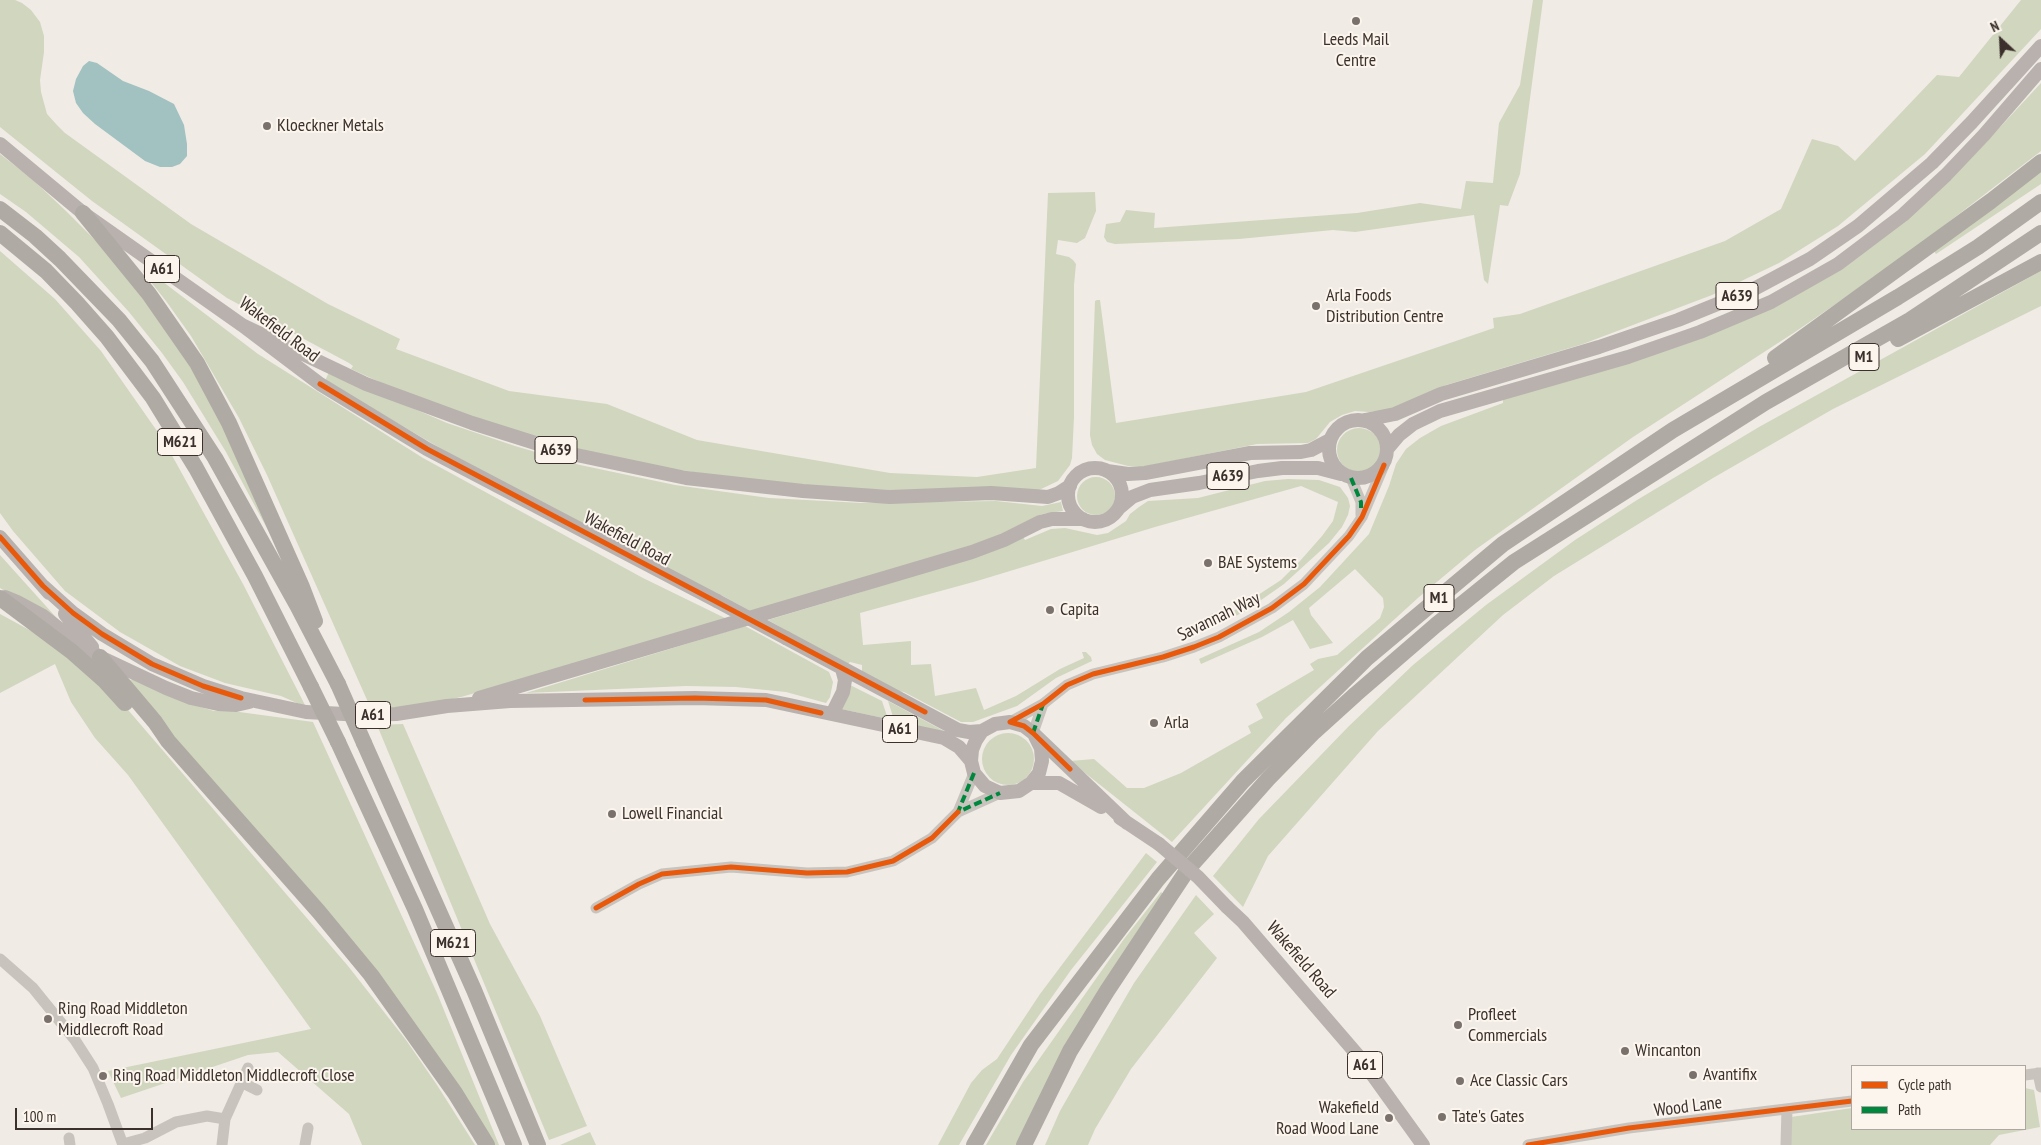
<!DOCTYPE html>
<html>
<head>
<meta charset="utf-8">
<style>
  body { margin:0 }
  #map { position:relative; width:2041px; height:1145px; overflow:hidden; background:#f0ebe5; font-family:"PT Sans Narrow",sans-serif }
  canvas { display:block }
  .legend { position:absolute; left:1851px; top:1065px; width:175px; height:65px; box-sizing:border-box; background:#fbf5ee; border:1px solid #aea6a0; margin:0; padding:6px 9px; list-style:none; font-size:15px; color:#3b302b }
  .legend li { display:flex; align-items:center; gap:10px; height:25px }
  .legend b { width:25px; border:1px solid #aea6a0 }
  .north { position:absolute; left:1976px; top:15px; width:50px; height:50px; -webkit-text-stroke:4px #fbf5ee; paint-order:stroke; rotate:335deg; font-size:14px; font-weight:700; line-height:20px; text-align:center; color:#3b302b }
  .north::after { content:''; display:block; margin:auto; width:18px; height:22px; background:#3b302b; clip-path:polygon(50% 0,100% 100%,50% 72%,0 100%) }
  .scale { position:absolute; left:15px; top:1108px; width:138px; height:22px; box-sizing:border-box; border:2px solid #3b302b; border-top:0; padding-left:6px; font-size:15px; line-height:18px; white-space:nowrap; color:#3b302b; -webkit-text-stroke:4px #fbf5ee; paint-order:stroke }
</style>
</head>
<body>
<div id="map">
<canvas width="2041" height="1145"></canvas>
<ul class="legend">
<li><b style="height:6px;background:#e8590c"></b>Cycle path</li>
<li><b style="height:6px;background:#00873e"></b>Path</li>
</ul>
<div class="north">N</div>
<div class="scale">100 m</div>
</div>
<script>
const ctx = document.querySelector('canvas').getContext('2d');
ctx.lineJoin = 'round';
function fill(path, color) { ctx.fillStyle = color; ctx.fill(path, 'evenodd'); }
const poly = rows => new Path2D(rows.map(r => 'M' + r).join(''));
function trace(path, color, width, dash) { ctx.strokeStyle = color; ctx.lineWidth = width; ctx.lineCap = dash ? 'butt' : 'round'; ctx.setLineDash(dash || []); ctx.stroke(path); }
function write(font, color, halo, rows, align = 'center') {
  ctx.font = font + ' "PT Sans Narrow",sans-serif'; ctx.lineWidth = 4; ctx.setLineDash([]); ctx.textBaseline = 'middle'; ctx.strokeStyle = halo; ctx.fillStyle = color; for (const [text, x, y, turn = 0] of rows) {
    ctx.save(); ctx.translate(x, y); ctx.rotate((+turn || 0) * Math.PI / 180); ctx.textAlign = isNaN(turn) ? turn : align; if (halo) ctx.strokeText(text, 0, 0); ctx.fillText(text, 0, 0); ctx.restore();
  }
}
fill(poly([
  [0,0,15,0,22,3,31,10,40,22,44,36,44,52,40,80,41,92,47,114,56,124,65,133,191,224,328,304,400,339,396,349,509,391,607,404,697,440,890,473,977,477,1036,468,1048,193,1095,192,1096,211,1085,238,1077,243,1058,240,1056,254,1069,257,1073,260,1076,264,1074,285,1074,417,1072,458,1070,465,1058,481,1039,490,917,491,783,486,635,463,540,439,452,410,384,384,351,369,353,366,349,363,227,298,92,201,0,127],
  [1533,0,1543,0,1520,174,1508,206,1500,205,1488,284,1484,280,1474,215,1355,232,1333,230,1239,239,1115,244,1107,242,1104,237,1106,224,1120,222,1126,210,1155,213,1154,228,1357,213,1420,203,1461,209,1466,181,1493,183,1499,123,1520,85],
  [2021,0,2041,0,2041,29,1925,154,1838,226,1779,263,1712,295,1583,344,1446,385,1392,410,1369,412,1355,411,1342,415,1330,422,1316,439,1308,443,1257,444,1142,467,1128,466,1105,460,1097,454,1092,445,1090,435,1095,301,1097,300,1100,300,1116,423,1306,392,1494,328,1493,318,1520,314,1725,241,1781,209,1812,139,1838,146,1855,161,1937,75,1959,77],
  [2041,83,2041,151,1894,264,1795,332,1633,437,1475,550,1419,597,1286,718,1172,842,1070,761,1094,759,1127,788,1144,788,1181,773,1251,733,1248,726,1263,718,1256,704,1314,670,1310,664,1318,659,1337,655,1380,618,1384,607,1383,598,1355,569,1309,608,1311,615,1333,643,1310,649,1293,620,1262,637,1201,664,1199,659,1259,632,1289,612,1320,587,1369,534,1389,486,1396,464,1406,449,1420,438,1441,426,1503,403,1503,399,1770,308,1978,151],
  [0,154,31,178,67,212,104,249,135,285,198,377,221,420,284,560,226,452,183,382,162,353,129,312,79,257,26,212,0,194],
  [2041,167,2041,184,1936,254,1933,250],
  [0,251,55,299,101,351,164,441,243,584,306,707,281,696,225,683,180,666,120,632,65,591,13,531,0,513],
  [144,269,146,269,258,354,423,458,643,578,729,620,461,697,423,706,372,711,267,475,239,418,191,336,166,301,143,272],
  [2041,271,2041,306,1833,409,1713,478,1554,576,1503,615,1378,731,1268,856,1243,907,1213,876,1259,819,1349,726,1413,665,1486,605,1575,540,1637,500,1759,427],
  [329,372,447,423,515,446,580,465,675,485,769,498,862,503,996,501,1042,506,1061,502,1063,511,1042,514,991,539,754,613,721,595,719,597,447,452,325,381],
  '1337 450a22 22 0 1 1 44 0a22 22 0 1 1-44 0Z',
  '1077 496a19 19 0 1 1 38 0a19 19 0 1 1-38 0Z',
  [1288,479,1319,480,1340,487,1348,498,1350,506,1348,515,1342,527,1329,543,1284,584,1244,612,1212,627,1209,622,1210,615,1213,613,1216,619,1235,610,1281,580,1300,561,1322,536,1333,521,1338,502,1301,486,1155,527,977,581,860,613,863,645,911,641,911,665,931,664,935,696,976,688,984,710,1016,696,1060,669,1084,658,1082,652,1086,652,1091,657,1092,661,1056,678,1017,706,973,722,961,722,904,692,894,690,862,673,862,665,850,662,847,665,768,620,858,593,1023,537,1025,540,1051,529,1065,528,1097,535,1108,533,1126,521,1130,514,1139,507,1148,501,1198,498,1265,481],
  [0,555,63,625,0,588],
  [0,614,46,639,74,647,348,966,406,1040,437,1085,475,1145,362,1145,349,1114,278,1052,248,1055,121,1098,108,1071,311,1029,128,775,95,738,71,702,55,664,0,693],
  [745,626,829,672,833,682,830,697,826,703,786,692,736,687,686,686,526,693],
  [136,679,184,702,214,711,232,711,313,722,437,993,499,1145,493,1145,471,1108,128,680],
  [850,685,882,701,888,719,841,709],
  [888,701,944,731,943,734,894,720],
  [403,724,490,924,540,1016,587,1126,549,1140,377,725],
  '982 759a26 26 0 1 1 52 0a26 26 0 1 1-52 0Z',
  [1146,853,1157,862,1071,970,1011,1055,959,1145,938,1145,971,1083,982,1070,997,1059,1040,994],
  [1161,892,1165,895,1018,1145,986,1145,1023,1082,1124,939],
  [1196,895,1214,914,1194,933,1217,958,1131,1069,1095,1129,1088,1145,1045,1145,1060,1111,1092,1055,1134,983],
  [2025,1088,2034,1090,2040,1127,1999,1135,1990,1145,1790,1145,1791,1117,1852,1108,1852,1129,2025,1129],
  [590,1132,596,1145,560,1145]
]), '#d1d6bf');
fill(poly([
  [89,61,97,63,123,81,149,91,174,104,184,125,187,144,187,156,180,164,172,167,160,167,145,161,95,124,83,113,76,103,73,91,76,79,83,66]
]), '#a1c2c1');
trace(poly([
  [1351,478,1361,502,1361,515],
  [1010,722,1043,704,1067,685,1093,674,1163,657,1194,647,1219,637,1272,608,1304,584,1349,536,1362,517,1384,465],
  [1033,733,1043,704],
  [974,773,958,812,1000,793],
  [596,908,639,884,662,874,731,867,807,873,847,872,893,861,932,838,958,812],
  [0,959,33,988,75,1040,93,1068,108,1104,123,1145],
  [2038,1073,2041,1087],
  [2025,1075,2041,1073],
  [243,1083,257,1090],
  [69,1138,70,1145],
  [123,1144,145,1138,176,1122,207,1116,225,1119,248,1068],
  [222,1145,225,1119],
  [305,1145,308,1128],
  [1528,1145,1629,1128,1852,1101],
  [1786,1145,1787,1109]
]), '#c9c3be', 11);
trace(poly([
  [0,144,83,213,242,325,320,384,427,449,717,601],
  [242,325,366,384,472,423,567,453,686,478,803,491,890,497,991,493,1048,497,1059,493,1070,486],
  '1329 449a29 29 0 1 1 58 0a29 29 0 1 1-58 0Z',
  [1365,420,1395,414,1441,394,1599,347,1678,320,1752,290,1810,259,1858,226,1932,163,1972,122,2041,46],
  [1388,448,1399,435,1413,424,1440,411,1628,357,1700,332,1771,302,1838,264,1903,215,1946,175,1984,135,2041,69],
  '1068 495a27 27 0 1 1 54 0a27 27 0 1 1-54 0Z',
  [1107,471,1128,474,1145,473,1250,453,1301,452,1311,450,1330,440],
  [1120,507,1132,497,1150,490,1199,483,1258,471,1282,468,1318,468,1341,474],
  [0,537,49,593],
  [43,586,73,613,102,634,152,664,203,686,241,698,306,712,363,715,396,714,447,706,510,701,695,698,766,700,944,738,959,747,971,761],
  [5,597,17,602,43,616,80,645,100,657,166,688,191,698,218,704,236,705,249,702],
  [65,614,92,647],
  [786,638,958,730,969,732,982,731],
  [479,698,972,552,1004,540,1040,522,1052,519,1083,519],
  [832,714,843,692,845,680,842,669],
  [1035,736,1041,748,1042,761,1039,773,1031,783,1019,791,1000,793,985,786,974,773,971,761,972,750,976,740,982,731,995,724,1010,722,1024,726,1033,733,1127,823],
  [1031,783,1059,783,1101,807],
  [1120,818,1159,844],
  [1227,907,1243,922,1361,1059,1423,1145]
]), '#b8b1ad', 14);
trace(poly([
  [0,209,35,236,60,259,119,320,152,361,215,458,297,605,338,684],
  [83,213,149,294,197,363,229,423,302,587,315,621],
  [0,233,46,271,77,303,107,337,153,398,196,468,255,576,311,687],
  [1898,339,2041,262],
  [1775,358,1991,201,2041,162],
  [0,598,71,651,105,681,125,703],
  [100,657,155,722,168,741,319,912,371,975,455,1093,487,1145],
  [338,742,415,909,514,1145],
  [364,743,474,990,538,1145],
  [974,1145,1031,1045,1158,879,1243,781,1367,658,1503,544,1673,430,1898,297,1978,247,2041,202],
  [1024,1145,1070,1051,1107,991,1188,869,1268,779,1314,732,1356,694,1436,625,1514,562,1766,402,1910,320,2041,233]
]), '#afaaa4', 16);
trace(poly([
  [717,601,786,638],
  [1159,844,1198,877,1227,907]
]), '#b8b1ad', 14);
trace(poly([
  [338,684,364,743],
  [311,687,338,742]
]), '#afaaa4', 16);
trace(poly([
  [1351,478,1361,502,1361,512],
  [1033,733,1043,704],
  [974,773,958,812,1000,793]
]), '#00873e', 4, [8, 4]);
trace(poly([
  [320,384,427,449,925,712],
  [0,537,43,586,73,613,102,634,152,664,203,686,241,698],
  [585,700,695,698,766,700,821,713],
  [1010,722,1043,704,1067,685,1093,674,1163,657,1194,647,1219,637,1272,608,1304,584,1349,536,1362,517,1384,465],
  [1010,722,1024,726,1033,733,1070,769],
  [596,908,639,884,662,874,731,867,807,873,847,872,893,861,932,838,958,812],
  [1528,1145,1629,1128,1852,1101]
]), '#e8590c', 5);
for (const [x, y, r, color] of [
  [1356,21,5,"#7a716c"],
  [267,126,5,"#7a716c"],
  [1316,306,5,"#7a716c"],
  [1208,563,5,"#7a716c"],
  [1050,610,5,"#7a716c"],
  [1154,723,5,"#7a716c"],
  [612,814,5,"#7a716c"],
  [48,1019,5,"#7a716c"],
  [1458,1025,5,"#7a716c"],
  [1625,1051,5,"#7a716c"],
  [1693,1075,5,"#7a716c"],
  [103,1076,5,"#7a716c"],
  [1460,1081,5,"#7a716c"],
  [1442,1117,5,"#7a716c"],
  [1389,1118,5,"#7a716c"]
]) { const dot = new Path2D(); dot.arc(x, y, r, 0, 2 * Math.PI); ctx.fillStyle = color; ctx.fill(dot); trace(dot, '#fbf5ee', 2); }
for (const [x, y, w] of [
  [162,269,35],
  [1737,296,42],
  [1864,357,30],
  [180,442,45],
  [556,450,42],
  [1228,476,42],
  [1439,598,30],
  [373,715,35],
  [900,729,35],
  [453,943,45],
  [1365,1065,35]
]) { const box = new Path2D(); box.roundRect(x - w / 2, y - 13.5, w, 27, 4); ctx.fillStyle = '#fbf5ee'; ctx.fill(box); trace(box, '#3b302b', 1); }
write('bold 16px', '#3b302b', null, [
  ["A61",162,269],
  ["A639",1737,296],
  ["M1",1864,357],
  ["M621",180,442],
  ["A639",556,450],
  ["A639",1228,476],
  ["M1",1439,598],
  ["A61",373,715],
  ["A61",900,729],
  ["M621",453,943],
  ["A61",1365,1065]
]);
write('18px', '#3b302b', '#fbf5ee', [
  ["Leeds Mail",1356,40,"center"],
  ["Centre",1356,61,"center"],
  ["Kloeckner Metals",277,126],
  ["Arla Foods",1326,296],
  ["Distribution Centre",1326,317],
  ["BAE Systems",1218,563],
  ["Capita",1060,610],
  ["Arla",1164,723],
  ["Lowell Financial",622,814],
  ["Ring Road Middleton",58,1009],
  ["Middlecroft Road",58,1030],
  ["Profleet",1468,1015],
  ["Commercials",1468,1036],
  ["Wincanton",1635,1051],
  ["Avantifix",1703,1075],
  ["Ring Road Middleton Middlecroft Close",113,1076],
  ["Ace Classic Cars",1470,1081],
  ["Wakefield",1379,1108,"right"],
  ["Road Wood Lane",1379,1129,"right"],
  ["Tate's Gates",1452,1117]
], 'left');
write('18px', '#3b302b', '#fbf5ee', [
  ["Wakefield Road",279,330,37],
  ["Wakefield Road",627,539,28],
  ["Savannah Way",1219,617,-26],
  ["Wakefield Road",1301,960,49],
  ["Wood Lane",1688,1107,-7]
]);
</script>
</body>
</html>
